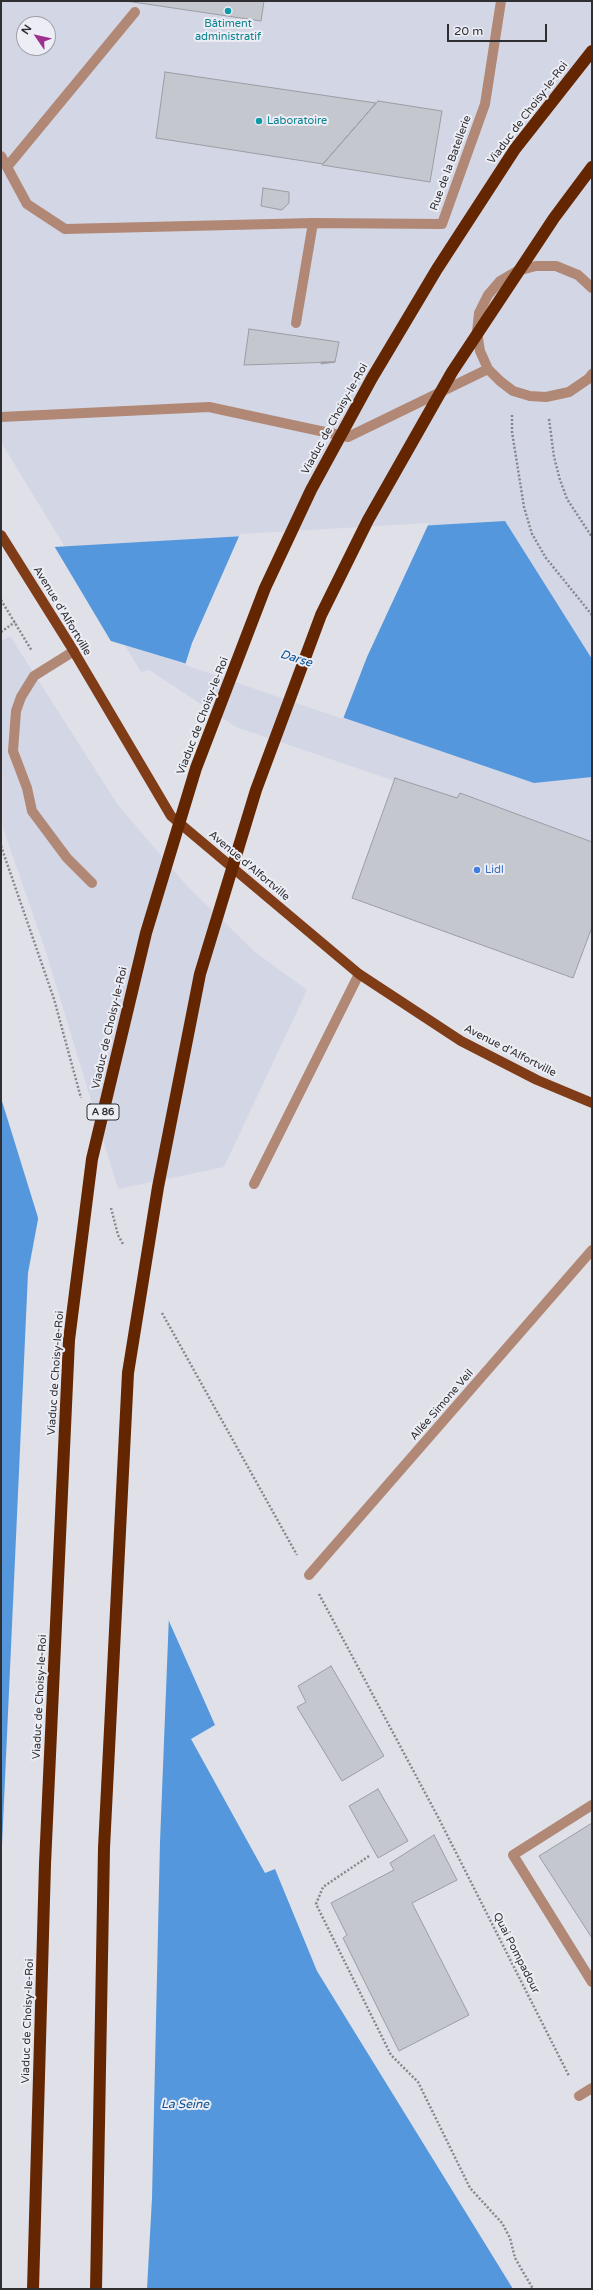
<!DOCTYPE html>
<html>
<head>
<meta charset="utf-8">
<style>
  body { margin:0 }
  #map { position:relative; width:593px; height:2290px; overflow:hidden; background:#dfe0e8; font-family:"Varela Round",sans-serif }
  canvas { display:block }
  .frame { position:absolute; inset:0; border:2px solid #2f2f32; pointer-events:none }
  .north { position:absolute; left:16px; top:16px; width:40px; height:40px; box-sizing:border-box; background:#ecedf5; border:1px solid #a0a1a7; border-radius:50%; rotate:304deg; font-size:11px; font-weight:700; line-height:16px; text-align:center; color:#2f2f32 }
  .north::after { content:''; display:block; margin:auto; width:14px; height:18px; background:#9e3090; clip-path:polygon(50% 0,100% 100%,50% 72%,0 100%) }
  .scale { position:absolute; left:447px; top:24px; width:100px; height:18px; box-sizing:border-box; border:2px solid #2f2f32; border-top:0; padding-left:5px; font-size:12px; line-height:14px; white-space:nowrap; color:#2f2f32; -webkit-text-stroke:3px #ecedf5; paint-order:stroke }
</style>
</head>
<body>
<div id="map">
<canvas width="593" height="2290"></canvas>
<div class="frame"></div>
<div class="north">N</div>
<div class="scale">20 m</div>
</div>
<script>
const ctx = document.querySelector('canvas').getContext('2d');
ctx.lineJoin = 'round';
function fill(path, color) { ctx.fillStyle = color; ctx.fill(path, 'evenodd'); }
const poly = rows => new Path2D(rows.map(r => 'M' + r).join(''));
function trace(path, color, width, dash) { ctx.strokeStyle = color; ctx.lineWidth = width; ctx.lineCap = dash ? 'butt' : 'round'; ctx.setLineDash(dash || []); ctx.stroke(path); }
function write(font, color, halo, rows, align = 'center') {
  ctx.font = font + ' "Varela Round",sans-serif'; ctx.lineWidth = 4; ctx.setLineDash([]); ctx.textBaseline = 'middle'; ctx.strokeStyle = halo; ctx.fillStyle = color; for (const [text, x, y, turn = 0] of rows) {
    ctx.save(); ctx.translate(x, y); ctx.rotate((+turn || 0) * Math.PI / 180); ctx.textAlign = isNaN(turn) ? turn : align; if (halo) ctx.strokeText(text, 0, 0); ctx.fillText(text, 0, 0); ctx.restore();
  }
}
fill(poly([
  [1,1,592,1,592,848,236,727,149,670,141,672,1,442],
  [24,24,48,24,48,48,24,48],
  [10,636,118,805,188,887,255,952,307,990,224,1167,118,1189,46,952,3,828,1,641]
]), '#d3d6e5');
fill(poly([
  [505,521,592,659,592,777,534,783,181,662,1,608,1,530,54,547],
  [1,1098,149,1576,215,1725,191,1739,265,1873,275,1869,317,1971,513,2289,1,2289]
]), '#5597dd');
fill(poly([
  [429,523,367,657,343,719,185,665,192,643,240,534],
  [1,528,53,544,112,643,1,610],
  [39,1214,151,1575,169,1615,160,1842,152,2198,147,2289,1,2289,1,1867,28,1273]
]), '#dfe0e8');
const building = poly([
  [126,1,264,1,261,21,126,1],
  [165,72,376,103,323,164,156,138,165,72],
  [378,101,442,111,430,182,322,165,378,101],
  [263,188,289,192,289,203,282,210,261,206,263,188],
  [249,329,339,342,335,362,244,365,249,329],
  [322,362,335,362,321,364,322,362],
  [395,778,457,798,460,793,592,842,592,927,573,978,352,898,395,778],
  [331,1666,384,1756,342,1781,297,1707,306,1702,298,1686,331,1666],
  [378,1789,408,1841,378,1858,349,1806,378,1789],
  [592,1823,592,1938,539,1856,592,1823],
  [434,1835,457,1880,412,1903,469,2015,399,2051,343,1938,347,1935,331,1903,394,1870,390,1863,434,1835]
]);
fill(building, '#c5c7ce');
trace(building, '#9c9da4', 1);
trace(poly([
  [512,415,512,432,524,507,532,534,546,558,592,615],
  [549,419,554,457,560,480,567,499,592,537],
  [1,600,32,651],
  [1,632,15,622],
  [1,846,54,999,81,1098],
  [111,1208,118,1235,123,1244],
  [162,1313,297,1555],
  [319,1594,438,1817,569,2076],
  [369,1856,323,1887,316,1904,391,2055,418,2082,470,2188,502,2223,510,2238,515,2258,533,2289]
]), '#86878c', 2.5, [2, 2]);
trace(poly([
  [1,156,27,204,65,229,313,223],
  [7,167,135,12],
  [592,288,578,275,556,266,536,266,517,271,500,281,488,295,479,313,477,332,480,351,488,369,500,381,513,391,530,396,546,397,569,392,588,379,592,374],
  [296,323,313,223,442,224,485,104,501,1],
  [1,417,209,407,348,437,488,369],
  [74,651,34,676,21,697,16,711,13,751,27,788,32,811,67,858,92,883],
  [254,1184,359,974],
  [309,1575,592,1250],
  [592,1805,513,1855,592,1982],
  [579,2096,592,2088]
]), '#b08875', 10);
trace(poly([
  [1,535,70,645,171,816,359,974,461,1041,537,1080,592,1103]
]), '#803b17', 10);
trace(poly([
  [33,2289,45,1864,69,1340,92,1159,146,933,196,768,265,588,311,490,372,378,437,269,515,149,592,51],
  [96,2289,104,1848,128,1373,158,1187,200,974,256,790,321,615,368,520,452,372,554,218,592,167]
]), '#642601', 12);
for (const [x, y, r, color] of [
  [228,11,4,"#0f9aa8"],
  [259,121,4,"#0f9aa8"],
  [477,870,4,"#3f7fe0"]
]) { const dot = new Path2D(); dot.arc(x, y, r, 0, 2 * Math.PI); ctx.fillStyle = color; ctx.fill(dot); trace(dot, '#ecedf5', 1.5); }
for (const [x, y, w] of [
  [103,1112,32]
]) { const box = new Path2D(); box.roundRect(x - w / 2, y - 8, w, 16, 3); ctx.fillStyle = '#ecedf5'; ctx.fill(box); trace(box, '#2f2f32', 1); }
write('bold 10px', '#2f2f32', null, [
  ["A 86",103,1112]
]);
write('11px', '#0d838f', '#ecedf5', [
  ["Bâtiment",228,24],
  ["administratif",228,37],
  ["Laboratoire",267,121,"left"]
]);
write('11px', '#2f2f32', '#ecedf5', [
  ["Viaduc de Choisy-le-Roi",528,113,-53],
  ["Rue de la Batellerie",451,163,-70],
  ["Viaduc de Choisy-le-Roi",335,419,-61],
  ["Avenue d'Alfortville",62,611,59],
  ["Viaduc de Choisy-le-Roi",203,716,-69],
  ["Avenue d'Alfortville",249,866,40],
  ["Viaduc de Choisy-le-Roi",110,1028,-77],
  ["Avenue d'Alfortville",510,1051,27],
  ["Viaduc de Choisy-le-Roi",56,1373,-86],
  ["Allée Simone Veil",442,1405,-49],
  ["Viaduc de Choisy-le-Roi",40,1697,-87],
  ["Quai Pompadour",516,1953,63],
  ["Viaduc de Choisy-le-Roi",28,2021,-88]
]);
write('11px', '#366cbe', '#ecedf5', [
  ["Lidl",485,870]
], 'left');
write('italic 12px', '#085191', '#ecedf5', [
  ["Darse",296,659,17],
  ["La Seine",185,2105]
]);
</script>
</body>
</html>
